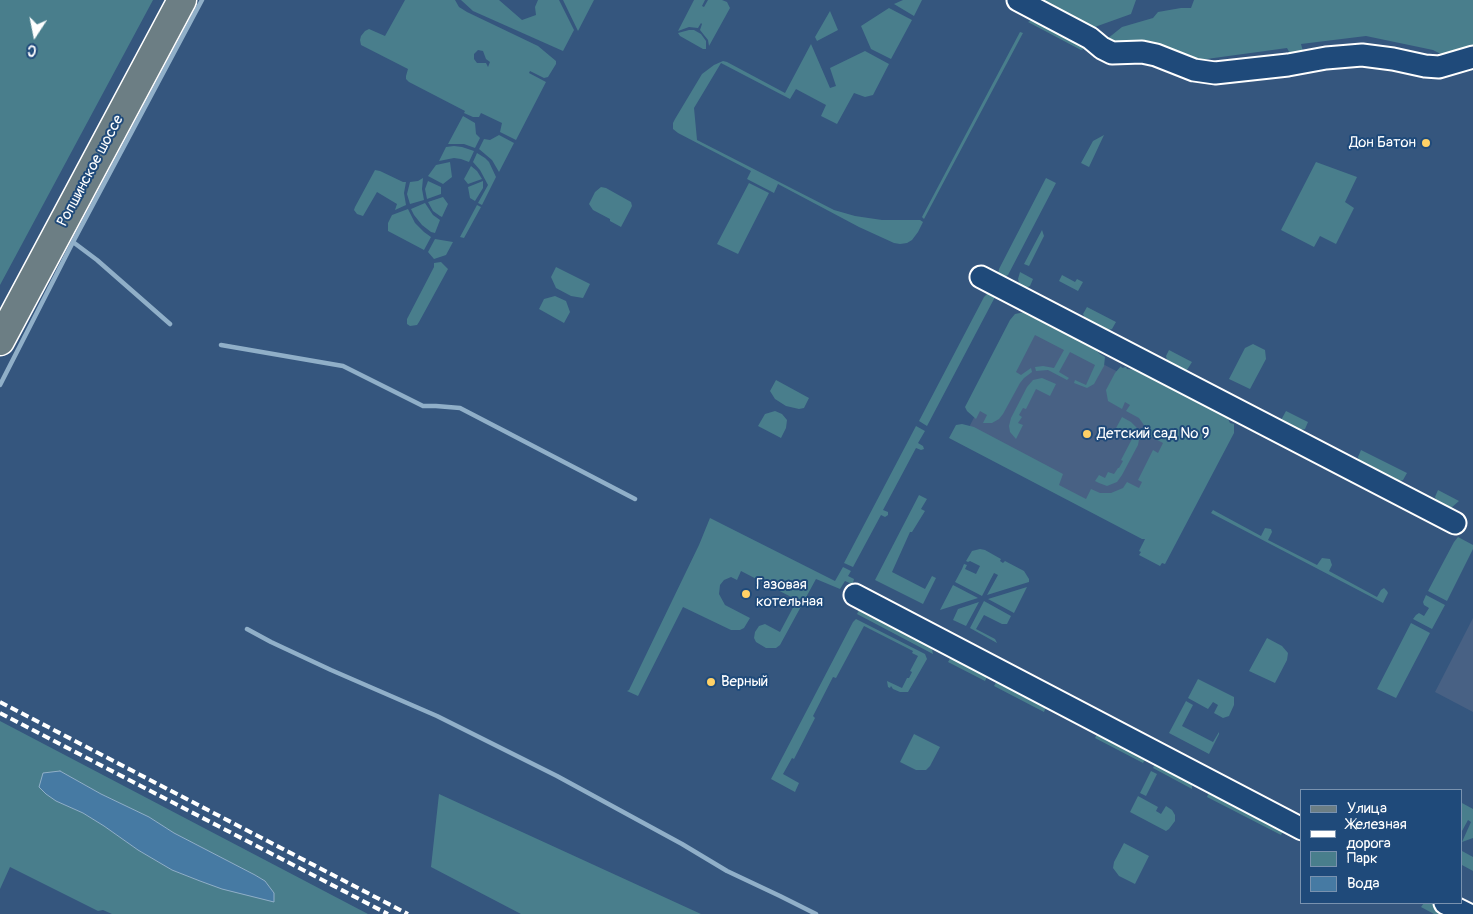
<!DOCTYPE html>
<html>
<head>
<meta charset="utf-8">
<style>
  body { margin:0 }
  #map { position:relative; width:1473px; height:914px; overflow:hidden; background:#35567e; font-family:Pangolin,sans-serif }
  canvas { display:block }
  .legend { position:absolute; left:1300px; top:789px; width:162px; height:115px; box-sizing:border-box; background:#1f4a7a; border:1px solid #7992af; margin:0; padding:6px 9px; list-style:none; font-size:15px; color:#fff }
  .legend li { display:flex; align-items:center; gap:10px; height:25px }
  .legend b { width:25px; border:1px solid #7992af }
  .north { position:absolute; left:10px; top:10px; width:50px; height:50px; -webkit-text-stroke:4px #1f4a7a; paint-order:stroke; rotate:191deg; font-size:14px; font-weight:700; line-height:20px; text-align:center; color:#fff }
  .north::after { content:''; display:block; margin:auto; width:18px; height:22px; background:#fff; clip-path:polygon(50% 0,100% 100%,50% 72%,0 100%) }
</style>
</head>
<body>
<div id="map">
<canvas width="1473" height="914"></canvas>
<ul class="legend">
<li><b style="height:6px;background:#6c7e84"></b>Улица</li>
<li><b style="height:6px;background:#fff"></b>Железная дорога</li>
<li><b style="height:14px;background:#497e8c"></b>Парк</li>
<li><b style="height:14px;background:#467aa3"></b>Вода</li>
</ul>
<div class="north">С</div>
</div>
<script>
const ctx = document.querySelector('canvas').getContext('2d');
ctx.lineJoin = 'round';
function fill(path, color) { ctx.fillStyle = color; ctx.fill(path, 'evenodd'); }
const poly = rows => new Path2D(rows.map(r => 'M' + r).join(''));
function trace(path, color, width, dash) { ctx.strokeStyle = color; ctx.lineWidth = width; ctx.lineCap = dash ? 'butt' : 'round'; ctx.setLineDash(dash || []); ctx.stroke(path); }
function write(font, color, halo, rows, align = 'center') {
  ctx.font = font + ' Pangolin,sans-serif'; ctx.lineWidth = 4; ctx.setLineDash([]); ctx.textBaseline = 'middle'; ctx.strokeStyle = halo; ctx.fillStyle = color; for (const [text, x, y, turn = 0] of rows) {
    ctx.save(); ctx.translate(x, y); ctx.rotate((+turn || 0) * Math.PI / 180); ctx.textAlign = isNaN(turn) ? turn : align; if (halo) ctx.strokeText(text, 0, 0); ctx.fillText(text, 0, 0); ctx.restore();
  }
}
fill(poly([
  [1034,328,1210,420,1147,539,967,431,979,408],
  [1473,618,1473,712,1435,692]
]), '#486184');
fill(poly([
  [0,0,153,0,0,285],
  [405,0,455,0,459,7,467,12,538,46,556,61,556,64,548,77,544,78,530,71,529,73,546,82,516,140,500,132,502,123,481,113,479,117,473,117,464,113,465,111,409,82,406,79,406,76,408,69,361,45,360,40,361,36,365,31,369,29,385,36],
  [478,50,483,51,486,59,490,62,488,67,486,63,477,63,474,59,474,54],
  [461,0,499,0,522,20,536,15,535,7,538,0,559,0,574,30,563,51,473,11],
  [563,0,594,0,578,31],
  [694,0,705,0,702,6,704,7,708,0,722,0,727,2,730,8,709,46,708,40,700,30,702,24,701,23,698,28,689,27,678,31],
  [903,0,922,0,914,16,894,4],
  [1038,0,1136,0,1131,14,1092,28],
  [1194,0,1473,0,1473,51,1443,55,1433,50,1366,36,1301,44,1304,55,1293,59,1287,48,1192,61,1110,47,1107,39,1122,27,1153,18,1158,12,1181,8,1191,8],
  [889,8,912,20,891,59,871,49,861,26],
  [830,11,838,30,817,41,815,37],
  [1034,19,1084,47,1084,49,1081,50,1028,22],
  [689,30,694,30,701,34,706,41,706,49,703,49,680,36,678,33],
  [1020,32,1023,33,924,219,922,217],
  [811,44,830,88,836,86,830,68,865,51,889,64,873,95,865,97,854,93,837,124,821,116,826,105,796,89,790,99,721,63,694,108,697,140,834,210,855,216,882,220,920,220,923,222,918,232,912,240,907,243,900,244,894,243,859,227,778,184,774,193,747,179,751,171,678,133,673,129,673,123,675,119,702,74,714,65,723,61,727,62,785,93],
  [463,116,475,123,476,134,480,138,475,148,464,144,448,144],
  [499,135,514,143,499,172,492,160,479,149,484,139,490,140],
  [1104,135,1089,167,1081,163,1093,141],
  [454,146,462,147,474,151,469,162,461,159,454,158,439,161,446,147],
  [477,153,485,158,489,162,496,177,482,205,478,203,488,185,480,170,473,162],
  [450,162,452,177,443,184,428,176,436,165],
  [1316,162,1357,177,1345,202,1354,208,1336,244,1320,236,1314,247,1281,230],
  [471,166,477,171,482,179,468,184,464,179],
  [375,170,380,171,403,182,406,182,404,193,406,205,395,210,397,204,377,192,363,216,357,214,354,210,355,207],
  [423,178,422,189,424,200,410,204,407,194,410,182,418,181],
  [1046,178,1056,183,1008,275,1004,277,998,274,999,269],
  [428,181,441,187,441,194,427,199,425,189],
  [483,181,483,188,475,201,470,198,468,187],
  [749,183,769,193,738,254,717,244],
  [601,187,606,188,631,202,632,206,630,210,621,227,610,221,610,219,593,210,589,204,595,192],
  [443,197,448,204,442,217,440,216,433,211,428,202],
  [425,203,433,215,440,220,435,233,431,232,422,225,414,215,411,209],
  [477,205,481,207,464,238,460,237],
  [408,209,415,223,424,232,431,237,424,250,388,231,388,223,392,215],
  [1042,230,1044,236,1029,266,1024,264],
  [435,239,453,242,446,255,434,259,428,252],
  [441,262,448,269,419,322,417,325,410,326,407,324,407,319,434,267,434,263],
  [556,267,590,284,583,298,571,296,556,288,551,277],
  [1020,272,1033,279,1030,286,1023,289,1020,286,1018,279],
  [1062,275,1075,282,1077,279,1083,282,1078,291,1059,281],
  [991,292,995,295,995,297,927,426,919,421,984,297,987,294],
  [555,296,566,301,570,312,564,323,539,309,544,299],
  [1087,307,1116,322,1112,329,1105,331,1086,321,1083,314],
  [1025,312,1093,347,1100,354,1105,357,1104,366,1094,384,1087,388,1074,383,1075,380,1086,385,1095,365,1070,352,1059,372,1069,378,1067,380,1048,370,1036,371,1035,367,1043,366,1054,368,1064,350,1035,335,1016,372,1021,375,1031,368,1032,372,1024,378,1020,383,1003,414,999,419,992,423,983,423,987,415,980,411,976,419,967,411,965,407,1010,320,1015,314],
  [1253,344,1265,350,1266,359,1250,389,1229,379,1245,348],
  [1169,350,1192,362,1185,373,1168,364,1166,356],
  [1121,366,1122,368,1126,367,1127,369,1137,370,1227,417,1230,423,1234,424,1234,433,1165,564,1162,563,1160,566,1139,555,1141,552,1139,551,1145,539,1142,539,949,438,956,425,962,424,974,427,1063,474,1059,485,1086,499,1091,489,1100,493,1111,493,1123,488,1127,482,1139,488,1142,482,1138,480,1153,450,1158,453,1163,443,1148,435,1146,428,1139,418,1126,411,1130,405,1125,402,1122,409,1108,401,1106,390,1115,373],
  [1042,378,1056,384,1050,396,1036,389,1026,409,1023,408,1019,415,1022,417,1018,423,1023,425,1016,439,1010,432,1009,426,1011,418,1027,387,1033,380],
  [776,380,809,398,804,408,799,409,786,406,775,399,770,391],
  [775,411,782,414,787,420,786,428,781,438,758,426,765,414],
  [1286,411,1308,422,1305,429,1297,431,1280,422],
  [1122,417,1131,422,1137,428,1140,434,1138,445,1122,475,1117,482,1107,486,1099,483,1095,481,1099,475,1105,478,1108,472,1114,474,1118,468,1119,468,1123,461,1121,460,1132,439,1115,430],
  [916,426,925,431,918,443,923,446,924,449,921,450,916,448,883,510,888,512,888,515,885,517,881,515,853,567,844,563],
  [1361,450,1407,473,1403,480,1395,483,1360,464,1358,457],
  [1438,490,1459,501,1451,508,1447,508,1438,504,1435,497],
  [919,495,927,499,921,509,925,511,912,532,910,532,892,572,925,589,932,576,936,578,923,604,875,580],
  [1213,510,1261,536,1265,528,1271,529,1272,532,1268,540,1317,565,1322,558,1330,559,1332,565,1329,571,1377,597,1381,590,1384,588,1387,591,1388,593,1383,603,1211,513],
  [710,518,835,581,843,567,851,571,848,576,854,579,853,583,852,584,845,581,840,589,816,579,780,645,776,648,766,648,756,642,754,638,755,632,759,626,765,624,780,632,797,600,741,571,737,580,731,577,724,580,720,585,719,594,725,605,750,618,744,628,740,630,731,630,683,607,638,696,627,691,629,690,699,545],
  [1458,537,1473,545,1473,549,1447,601,1428,591,1454,542],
  [980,549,985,550,1001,559,1000,561,1003,563,1005,561,1024,571,1029,579,1029,582,987,595,998,575,994,573,982,596,955,582,962,569,964,564,967,565,965,569,976,574,980,566,970,561,968,562,966,561,972,551],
  [953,585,978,598,940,610],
  [1027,587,1014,613,988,599],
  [1426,595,1445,605,1432,629,1413,619,1416,615,1419,613,1424,616,1429,608,1424,605,1423,602],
  [984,601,1011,616,1007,624,1002,624,984,615,976,629,995,639,997,643,970,628],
  [979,602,966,626,953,620,958,609],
  [863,609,931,645,933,654,857,614,859,610],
  [856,619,925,654,927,659,908,692,900,692,893,689,891,686,890,688,888,687,887,681,902,688,907,678,909,678,912,672,910,671,918,656,912,653,913,651,864,626,836,678,833,677,813,716,815,718,794,759,792,758,783,774,799,783,795,792,771,779,853,622],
  [1411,623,1430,633,1396,698,1377,689],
  [1267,638,1282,646,1288,653,1287,660,1275,683,1249,671],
  [951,657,989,673,985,681,948,662],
  [998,679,1046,707,1044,712,994,686],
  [1198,679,1234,697,1234,705,1229,716,1223,718,1214,713,1218,705,1213,702,1208,709,1188,698],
  [1186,701,1193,705,1182,726,1213,742,1219,732,1219,734,1209,754,1169,733],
  [0,721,368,914,112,914,103,910,98,911,10,867,0,889],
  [60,771,101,794,149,817,174,833,255,875,265,881,274,893,274,901,222,888,200,881,172,870,138,850,104,826,83,813,56,801],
  [1101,733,1147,756,1143,763,1095,738,1097,734],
  [914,734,940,747,930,766,926,770,916,770,900,762],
  [1156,761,1192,782,1192,789,1153,768],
  [1151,771,1157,774,1146,796,1140,793],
  [1209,792,1283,831,1281,835,1207,797],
  [439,794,701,914,521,914,431,867],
  [1138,796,1158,807,1156,811,1161,814,1166,806,1172,810,1175,815,1175,821,1169,829,1166,831,1130,812],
  [1462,803,1473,809,1473,838,1462,842,1471,822,1468,820,1462,831],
  [1124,843,1149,856,1135,884,1119,876,1113,868,1114,862],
  [1462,851,1473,857,1473,871,1462,865],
  [1424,903,1432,904,1451,914,1434,914,1421,907]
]), '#497e8c');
const water = poly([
  [60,771,101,794,149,817,174,833,255,875,265,881,274,893,274,902,222,889,200,881,172,870,138,850,104,826,83,813,56,801,46,794,39,787,43,773,60,771]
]);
fill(water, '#467aa3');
trace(water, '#90afc8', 1);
trace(poly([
  [73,242,97,260,170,324],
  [221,345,343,366,423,406,436,406,460,408,635,499],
  [0,385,73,242,202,0],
  [247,629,271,642,331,670,437,716,557,776,682,844,727,871,780,896,816,914]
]), '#90afc8', 4.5);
const minor = poly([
  [1018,0,1090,38,1102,48,1112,53,1142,52,1156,55,1194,70,1215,73,1288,65,1326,58,1362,55,1393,59,1425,66,1439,67,1473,57],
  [981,277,1455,523],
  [855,595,1302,829],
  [1445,903,1467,914]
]);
const major = poly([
  [0,341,182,0]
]);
trace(minor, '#fff', 25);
trace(major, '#fff', 31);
trace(minor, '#1f4a7a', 21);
trace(major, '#6c7e84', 28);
trace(poly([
  [0,702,408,914],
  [0,713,388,914]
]), '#fff', 4, [8, 4]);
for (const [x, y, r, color] of [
  [1426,143,5,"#ffd166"],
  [1087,434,5,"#ffd166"],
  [746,594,5,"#ffd166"],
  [711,682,5,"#ffd166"]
]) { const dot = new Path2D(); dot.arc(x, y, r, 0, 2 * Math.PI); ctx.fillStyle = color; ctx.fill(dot); trace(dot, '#1f4a7a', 2); }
write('15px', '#fff', '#1f4a7a', [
  ["Дон Батон",1416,143,"right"],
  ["Детский сад № 9",1097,434],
  ["Газовая",756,585],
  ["котельная",756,602],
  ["Верный",721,682]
], 'left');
write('15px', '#fff', '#1f4a7a', [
  ["Ропшинское шоссе",91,171,-62]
]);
</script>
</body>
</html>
